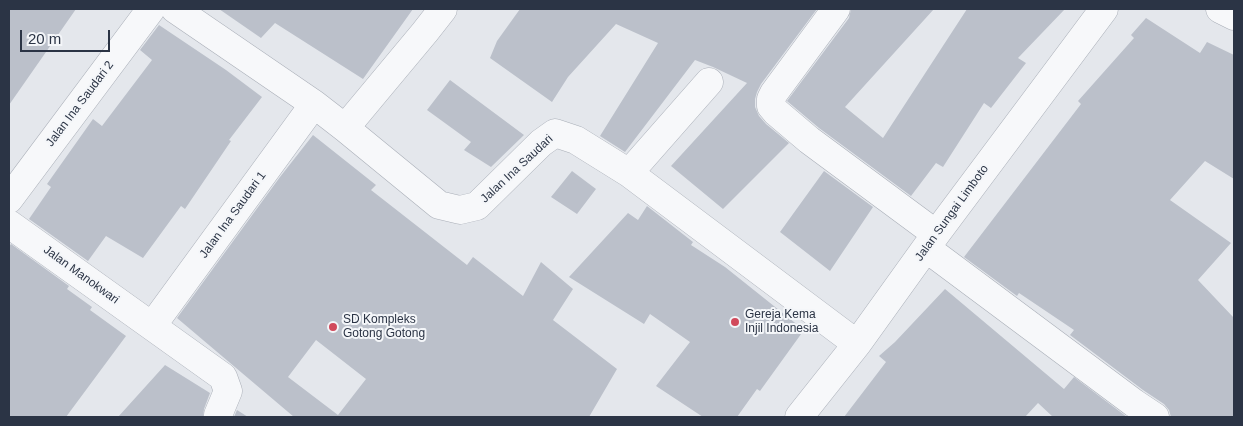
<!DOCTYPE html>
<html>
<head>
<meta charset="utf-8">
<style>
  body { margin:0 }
  #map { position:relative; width:1243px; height:426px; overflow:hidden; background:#e4e7ec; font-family:Arial,sans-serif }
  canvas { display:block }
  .frame { position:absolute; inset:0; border:10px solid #2b3445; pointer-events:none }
  .scale { position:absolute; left:20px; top:30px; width:90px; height:22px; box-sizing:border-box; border:2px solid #2b3445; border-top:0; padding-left:6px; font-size:15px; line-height:18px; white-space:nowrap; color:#2b3445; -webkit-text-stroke:4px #f4f6f9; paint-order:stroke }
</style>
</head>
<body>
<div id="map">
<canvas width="1243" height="426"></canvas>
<div class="frame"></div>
<div class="scale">20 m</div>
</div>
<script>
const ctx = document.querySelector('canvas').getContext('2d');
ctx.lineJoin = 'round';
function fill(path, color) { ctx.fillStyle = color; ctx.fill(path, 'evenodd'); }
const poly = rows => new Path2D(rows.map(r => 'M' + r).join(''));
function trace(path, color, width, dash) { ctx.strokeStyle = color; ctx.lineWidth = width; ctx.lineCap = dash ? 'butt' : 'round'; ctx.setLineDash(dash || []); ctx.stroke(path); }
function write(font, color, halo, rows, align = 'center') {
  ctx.font = font + ' Arial,sans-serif'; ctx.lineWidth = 4; ctx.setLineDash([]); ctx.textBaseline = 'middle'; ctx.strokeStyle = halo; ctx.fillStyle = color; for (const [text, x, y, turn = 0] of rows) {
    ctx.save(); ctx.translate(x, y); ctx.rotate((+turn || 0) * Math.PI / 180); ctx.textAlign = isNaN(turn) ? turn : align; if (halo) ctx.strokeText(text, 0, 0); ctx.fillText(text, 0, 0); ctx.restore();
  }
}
fill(poly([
  [9,9,76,9,9,105],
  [219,9,413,9,363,79,275,23,261,38],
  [520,9,817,9,761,84,757,92,755,99,755,107,759,116,766,124,789,143,723,209,671,166,747,83,713,67,695,60,625,152,600,136,658,43,616,24,568,77,552,102,490,58,497,41],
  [851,9,934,9,845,107,883,138,967,9,1065,9,1018,58,1026,63,991,108,984,103,943,167,936,163,911,196,819,128,787,101,849,18],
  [1146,18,1200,53,1207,42,1234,55,1234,179,1205,161,1170,200,1231,243,1198,280,1234,318,1234,417,1171,417,1169,410,1164,404,1143,390,1070,335,1074,330,1019,293,1017,296,964,257,1081,104,1078,101,1134,38,1131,35],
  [159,25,226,70,262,97,229,140,231,141,185,209,181,206,143,258,106,236,88,261,29,219,51,187,47,184,93,119,102,126,152,60,140,50],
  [450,80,524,135,491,167,464,150,471,142,427,110],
  [313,135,376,185,371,190,467,265,473,257,523,296,541,262,573,289,553,320,617,369,589,417,294,417,177,318,280,177],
  [316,340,366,379,338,415,288,377],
  [572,171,596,189,577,214,551,197],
  [824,171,873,207,830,271,780,232],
  [647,206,693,242,691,245,725,267,804,330,760,391,757,389,737,417,703,417,656,386,690,342,650,314,644,324,569,277,628,213,638,220],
  [11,244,69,286,67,289,92,307,90,310,126,336,66,417,9,417,9,247],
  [945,289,1064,389,1074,377,1127,417,1053,417,1038,403,1025,417,844,417,886,362,879,356,895,342],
  [165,365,210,393,204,409,203,417,118,417],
  [237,410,248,417,234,417]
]), '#bbc0ca');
const minor = poly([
  [175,9,314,104,345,128,439,205,460,210,477,206,541,143,555,133,576,140,629,173,857,344],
  [836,9,774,93,771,99,771,106,776,112,809,140,936,234],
  [1220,9,1234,16],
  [345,128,425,32,443,9],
  [629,173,709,82],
  [9,199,151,9],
  [9,224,223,377,228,391,218,415],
  [926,248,1134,403,1155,417],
  [152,326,314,104],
  [799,417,857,344,936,234,1104,9]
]);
trace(minor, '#a9aeb7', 29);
trace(minor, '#f7f8fa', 28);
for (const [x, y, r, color] of [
  [735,322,5,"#d1495b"],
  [333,327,5,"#d1495b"]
]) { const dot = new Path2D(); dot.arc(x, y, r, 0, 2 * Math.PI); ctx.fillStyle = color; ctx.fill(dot); trace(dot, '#f4f6f9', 2); }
write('12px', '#2b3445', '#f4f6f9', [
  ["Jalan Ina Saudari 2",80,104,-53],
  ["Jalan Ina Saudari",517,169,-43],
  ["Jalan Sungai Limboto",952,213,-54],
  ["Jalan Ina Saudari 1",233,215,-54],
  ["Jalan Manokwari",81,275,36]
]);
write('12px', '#2b3445', '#f4f6f9', [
  ["Gereja Kema",745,315],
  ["Injil Indonesia",745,329],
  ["SD Kompleks",343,320],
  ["Gotong Gotong",343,334]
], 'left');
</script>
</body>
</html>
